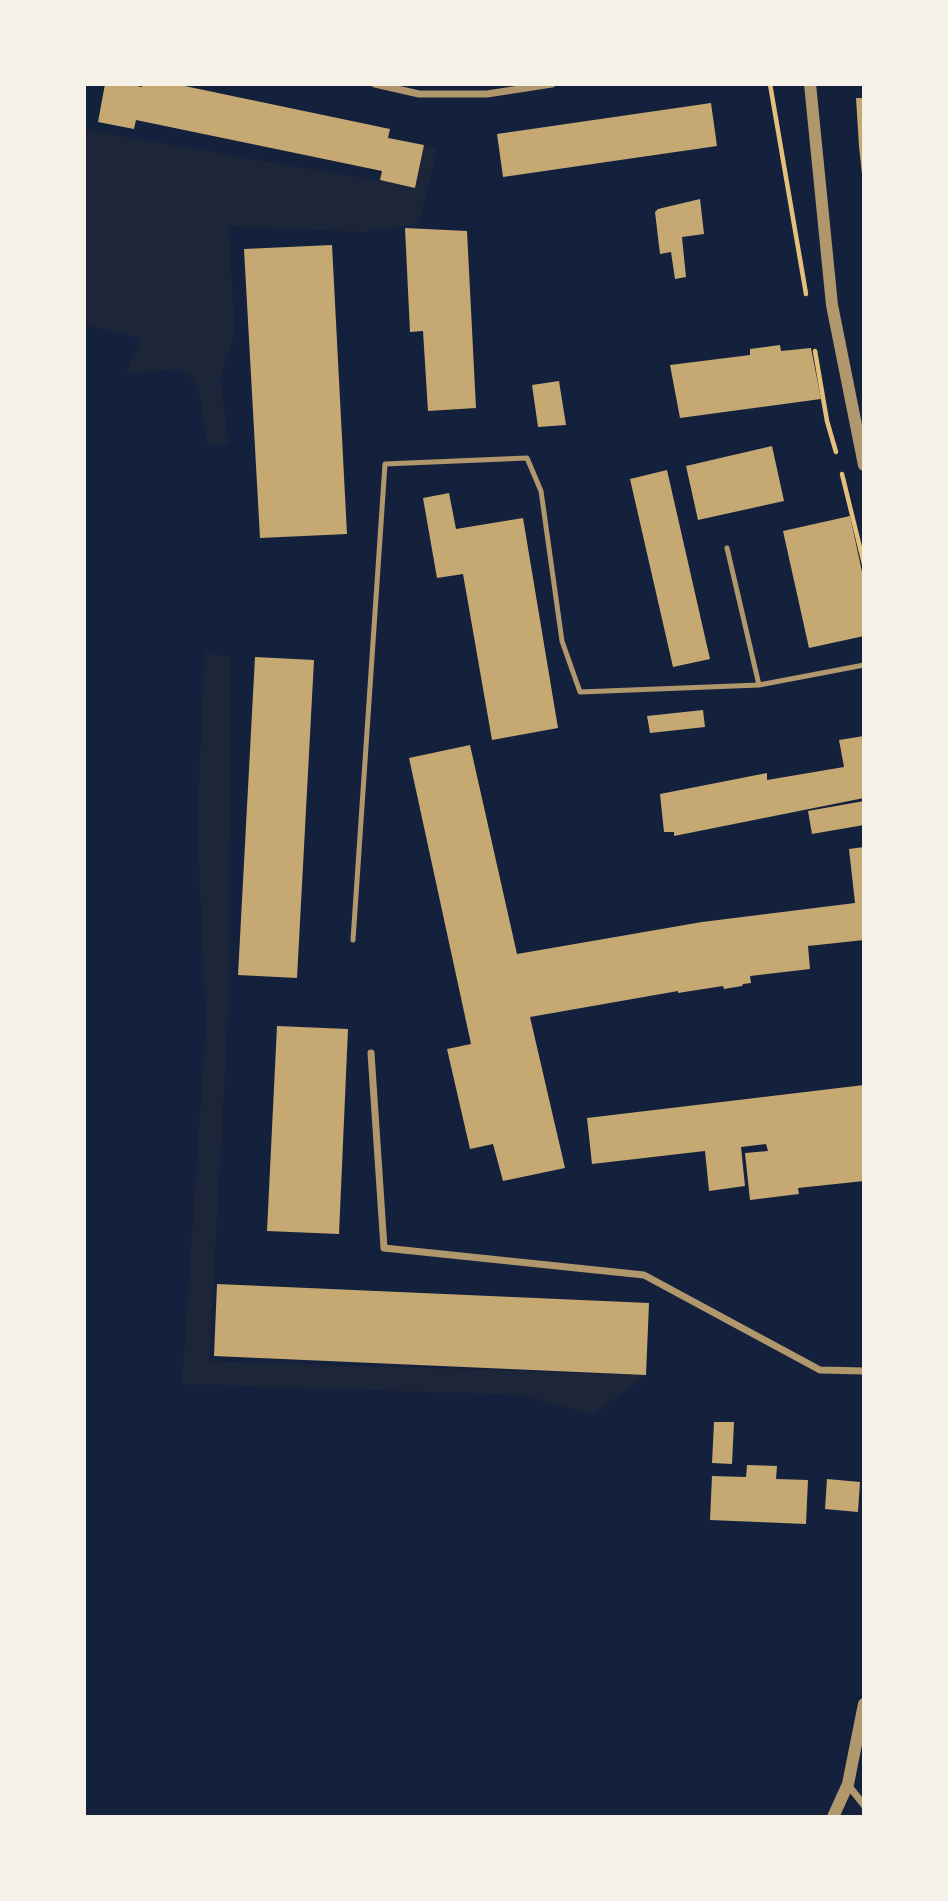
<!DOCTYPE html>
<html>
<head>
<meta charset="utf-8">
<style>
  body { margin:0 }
  #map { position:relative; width:948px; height:1901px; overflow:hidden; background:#14213d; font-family:Cabin,sans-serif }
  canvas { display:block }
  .frame { position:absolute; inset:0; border:86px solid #f6f1e7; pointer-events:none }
</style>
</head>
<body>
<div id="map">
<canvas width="948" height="1901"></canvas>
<div class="frame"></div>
</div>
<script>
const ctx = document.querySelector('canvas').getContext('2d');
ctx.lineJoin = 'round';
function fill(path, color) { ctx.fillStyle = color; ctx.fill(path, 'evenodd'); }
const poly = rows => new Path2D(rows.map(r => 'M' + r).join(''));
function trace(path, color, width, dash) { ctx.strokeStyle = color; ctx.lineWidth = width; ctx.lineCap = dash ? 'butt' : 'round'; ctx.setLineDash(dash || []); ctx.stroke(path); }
fill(poly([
  [85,130,415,187,424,145,437,149,418,225,363,232,228,226,235,332,220,379,229,445,207,446,199,388,192,377,179,369,125,374,142,339,84,325],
  [205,652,230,657,228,1019,209,1361,646,1375,592,1415,523,1395,182,1384,206,1024,197,823]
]), '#1d2539');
fill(poly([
  [105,84,126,84,142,87,143,84,175,84,390,129,388,138,424,145,415,188,380,180,382,171,276,149,136,120,134,129,98,122],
  [856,98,864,98,864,174,862,174,859,146],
  [711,103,717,146,503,177,497,134],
  [700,199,704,234,682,237,686,277,675,279,671,252,660,254,655,212,658,209],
  [405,228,467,231,476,408,428,411,423,331,410,332],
  [332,245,347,534,260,538,244,249],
  [780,345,781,351,811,348,821,399,680,418,670,365,750,355,750,349],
  [559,381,566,425,538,427,532,385],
  [772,446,784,501,698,520,686,466],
  [667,470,710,659,673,667,630,479],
  [449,493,456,529,523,518,558,728,492,740,463,574,437,578,423,498],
  [850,516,864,581,864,636,809,648,783,531],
  [255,657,314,660,297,978,238,975],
  [703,710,705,727,650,733,647,716],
  [864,736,864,798,674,836,674,832,664,832,660,794,767,773,767,780,844,767,839,740],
  [470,745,517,954,702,922,855,903,849,849,864,847,864,940,808,946,810,969,750,976,751,983,743,984,742,986,724,989,723,986,678,993,678,991,530,1017,565,1168,503,1181,493,1144,470,1149,447,1049,471,1044,409,758],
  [864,801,864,825,812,834,808,811],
  [277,1026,348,1029,339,1234,267,1231],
  [864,1085,864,1181,798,1188,799,1194,750,1200,745,1153,768,1151,766,1144,741,1147,745,1186,709,1191,705,1151,592,1164,587,1118],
  [217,1284,649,1303,646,1375,214,1356],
  [714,1422,734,1422,732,1464,712,1463],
  [747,1465,777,1466,776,1479,808,1480,806,1524,710,1520,712,1476,746,1477],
  [827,1479,860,1482,858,1512,825,1509]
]), '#c6a872');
trace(poly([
  [770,84,806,294],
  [815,351,827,421,836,452],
  [842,474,864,564]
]), '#e5c07b', 4.5);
trace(poly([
  [727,548,759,685],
  [353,940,385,464,527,458,541,491,562,641,580,692,759,685,864,665]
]), '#b1986c', 5);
trace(poly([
  [375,84,419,94,487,94,552,84],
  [371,1053,384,1248,644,1275,820,1370,864,1371],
  [848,1785,864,1805]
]), '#b1986c', 7);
trace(poly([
  [810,84,832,305,864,465],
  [833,1817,848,1784,864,1704]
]), '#b1986c', 12);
</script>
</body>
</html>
